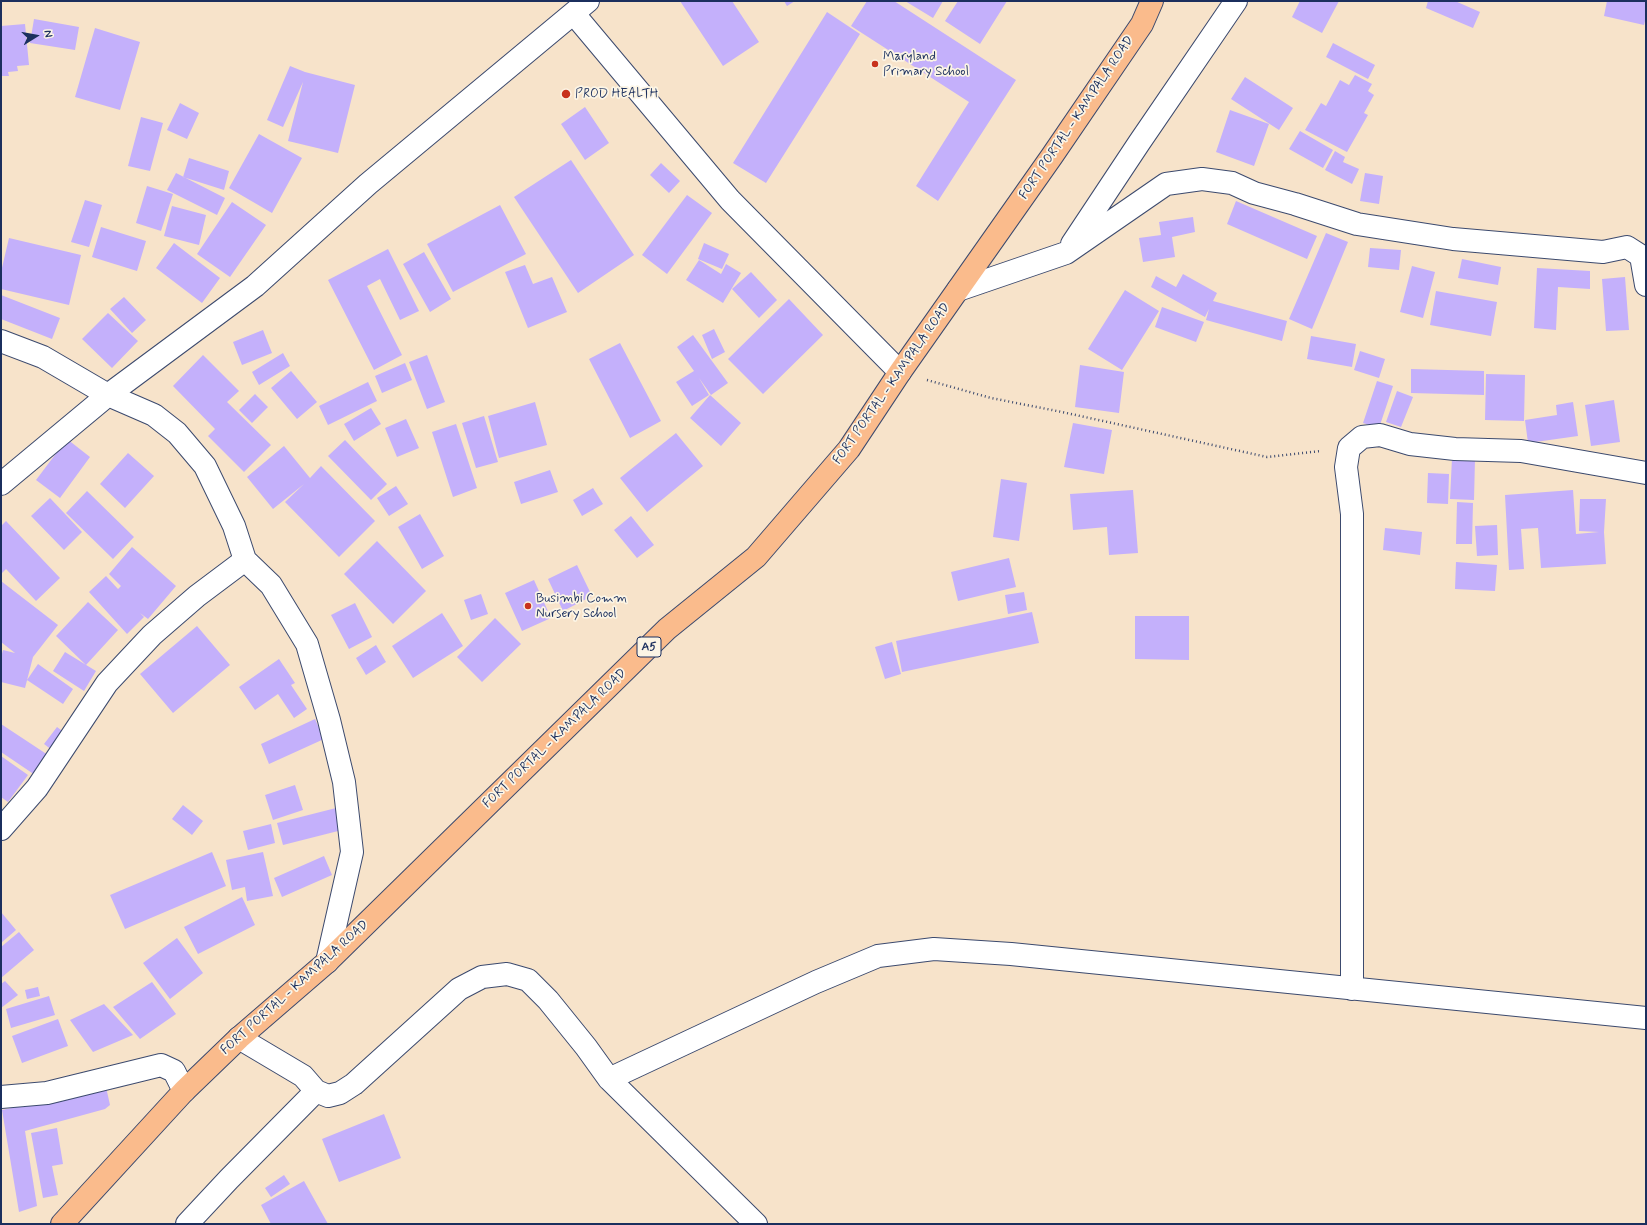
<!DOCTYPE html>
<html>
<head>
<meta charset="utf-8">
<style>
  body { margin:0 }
  #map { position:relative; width:1647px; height:1225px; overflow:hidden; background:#f7e3ca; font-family:Mynerve,sans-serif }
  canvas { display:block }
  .frame { position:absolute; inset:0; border:2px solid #1b2f5e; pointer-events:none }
  .north { position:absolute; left:16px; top:16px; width:40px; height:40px; -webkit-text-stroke:3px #fcf5e5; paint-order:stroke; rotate:79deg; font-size:11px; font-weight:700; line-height:16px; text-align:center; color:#1b2f5e }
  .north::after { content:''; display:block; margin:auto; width:14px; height:18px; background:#1b2f5e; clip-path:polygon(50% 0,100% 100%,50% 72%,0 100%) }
</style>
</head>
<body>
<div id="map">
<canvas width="1647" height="1225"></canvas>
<div class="frame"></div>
<div class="north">N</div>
</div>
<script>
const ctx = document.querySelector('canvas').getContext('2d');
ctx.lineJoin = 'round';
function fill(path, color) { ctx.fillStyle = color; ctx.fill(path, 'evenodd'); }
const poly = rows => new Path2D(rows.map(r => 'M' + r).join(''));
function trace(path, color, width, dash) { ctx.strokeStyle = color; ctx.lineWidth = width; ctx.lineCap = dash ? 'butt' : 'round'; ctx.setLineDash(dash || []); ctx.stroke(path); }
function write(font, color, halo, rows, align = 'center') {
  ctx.font = font + ' Mynerve,sans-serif'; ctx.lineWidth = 3.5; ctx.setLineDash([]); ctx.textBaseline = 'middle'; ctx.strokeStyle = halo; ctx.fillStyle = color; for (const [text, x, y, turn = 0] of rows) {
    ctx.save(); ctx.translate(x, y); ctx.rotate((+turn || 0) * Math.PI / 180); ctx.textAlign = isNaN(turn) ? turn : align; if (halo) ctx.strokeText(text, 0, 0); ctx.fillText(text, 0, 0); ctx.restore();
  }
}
fill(poly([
  [680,1,732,1,759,42,723,66],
  [784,1,795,1,787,6],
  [867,1,894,1,1016,80,938,201,916,186,969,102,851,26],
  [905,1,943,1,933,18],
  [958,1,1007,1,980,44,945,21],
  [1300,1,1339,1,1322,33,1292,17],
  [1428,1,1455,1,1480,12,1473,28,1426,8],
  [1607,1,1646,1,1646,17,1644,25,1604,16],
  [827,12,860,34,766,183,733,163],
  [34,19,79,27,75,50,30,43],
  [25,24,29,65,17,66,18,71,8,72,9,76,1,76,1,26],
  [95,28,140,42,120,110,75,97],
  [1333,43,1375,65,1368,79,1326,57],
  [290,66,305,72,355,85,338,153,288,141,303,82,283,127,267,120],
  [1355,75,1372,84,1368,91,1374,95,1364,113,1368,115,1347,152,1305,130,1321,103,1326,106,1340,80,1349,85],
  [1245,77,1293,108,1279,130,1231,99],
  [180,103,199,113,187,139,167,130],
  [585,107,609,143,585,160,561,124],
  [1230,110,1269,124,1254,166,1216,152],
  [141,117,163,123,150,171,128,166],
  [1300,131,1333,150,1323,168,1289,149],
  [259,134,302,158,272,213,229,188],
  [1335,151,1345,157,1343,162,1359,169,1352,184,1325,170],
  [189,158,229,171,224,190,183,177],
  [571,160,634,255,578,293,514,197],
  [661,163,680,181,669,193,650,175],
  [176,173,225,198,217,215,167,190],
  [1365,173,1383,176,1379,204,1360,201],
  [147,186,173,194,161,231,136,223],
  [687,195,712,213,667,274,642,255],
  [85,200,102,205,89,247,71,242],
  [1236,201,1317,236,1307,259,1227,224],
  [232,202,266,225,230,277,197,254],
  [500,205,526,254,453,292,427,244],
  [172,206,206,215,199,245,164,236],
  [1193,217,1195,232,1172,237,1175,257,1143,262,1139,238,1161,235,1159,222],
  [101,227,146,241,137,271,92,257],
  [1326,233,1348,242,1312,329,1289,319],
  [9,238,81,255,69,305,1,289,1,272],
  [174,243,220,278,202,303,156,268],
  [704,243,729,254,722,269,698,259],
  [1370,248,1401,250,1399,270,1368,267],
  [388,249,419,311,400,320,380,279,367,286,402,355,374,370,328,280],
  [424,252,451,299,430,312,403,264],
  [1462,259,1501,267,1498,285,1458,278],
  [699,260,721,274,726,264,741,273,723,303,686,280],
  [525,265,533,284,552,277,567,312,528,328,505,272],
  [1412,266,1435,272,1423,318,1400,312],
  [1537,268,1590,271,1590,289,1558,287,1556,330,1534,328],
  [751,272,777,300,759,318,732,289],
  [1183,274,1217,293,1213,301,1287,321,1282,341,1206,320,1209,309,1205,317,1151,287,1156,276,1176,287],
  [1625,277,1629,330,1606,331,1602,279],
  [1125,290,1159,311,1122,370,1088,349],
  [1436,291,1497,302,1491,336,1430,325],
  [1,295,60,318,52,339,1,319],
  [124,297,146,320,132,333,110,309],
  [789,299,823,335,763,394,728,359],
  [1162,307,1204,322,1196,342,1155,327],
  [108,313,138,341,112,368,82,339],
  [714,329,725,352,712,359,702,335],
  [263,330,272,353,242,365,233,342],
  [693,335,728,383,711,395,699,378,709,395,692,406,676,382,694,371,677,347],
  [1311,336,1356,344,1352,367,1307,359],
  [620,343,661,421,630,438,589,359],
  [1360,351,1385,359,1379,378,1354,370],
  [283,353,290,366,259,385,252,372],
  [203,355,239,391,227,402,271,445,244,472,208,436,215,429,173,386],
  [427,355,445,402,427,409,409,362],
  [405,363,412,380,382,393,375,376],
  [1080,365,1124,372,1119,413,1075,407],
  [1411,369,1484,371,1484,395,1411,393],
  [291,371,317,402,297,419,271,388],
  [1486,374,1525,375,1524,421,1485,420],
  [1377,381,1393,386,1379,428,1363,423],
  [368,382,377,401,328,425,319,406],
  [1397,391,1413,397,1401,427,1386,422],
  [255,394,268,407,252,423,239,410],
  [710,395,741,423,721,446,690,418],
  [1614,400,1620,442,1591,446,1585,405],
  [535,402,547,445,499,458,488,416],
  [1573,402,1578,436,1528,443,1525,420,1557,415,1556,405],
  [371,408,381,424,354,441,344,424],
  [484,416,498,462,476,468,462,423],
  [406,419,419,448,397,457,385,428],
  [1073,423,1112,430,1104,474,1064,467],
  [456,424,477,488,453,497,432,432],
  [676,433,703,466,647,512,620,478],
  [67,439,90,457,60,498,36,480],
  [345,440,387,484,371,500,328,456],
  [284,446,310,478,321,466,375,521,339,557,285,502,304,484,273,509,247,477],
  [128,453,154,476,125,508,100,484],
  [1452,458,1475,459,1474,500,1450,499],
  [550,470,558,492,521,504,514,482],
  [1428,473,1449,474,1448,504,1427,503],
  [1001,479,1027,483,1019,541,993,537],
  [396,486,408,504,389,516,377,498],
  [593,488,603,504,582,516,573,500],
  [1133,490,1138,553,1109,555,1107,527,1073,530,1070,494],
  [1573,490,1576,534,1599,532,1579,531,1580,499,1606,499,1604,532,1606,564,1541,568,1538,528,1521,529,1524,569,1509,570,1505,495],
  [87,491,134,537,113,559,66,513],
  [50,498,82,532,64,550,31,516],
  [1457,502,1473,503,1472,544,1456,544],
  [420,514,444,556,422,569,398,527],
  [631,516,654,545,637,558,614,530],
  [6,521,60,578,36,601,6,569,1,574,1,526],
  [1497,525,1498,555,1477,556,1475,526],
  [1385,528,1422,532,1420,555,1383,550],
  [377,541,426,591,393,624,344,574],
  [132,547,176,586,148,619,140,613,144,617,127,634,89,592,106,576,118,589,121,586,109,574],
  [1009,558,1016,587,958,601,951,572],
  [1456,562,1497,565,1495,591,1455,589],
  [577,565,592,596,563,611,548,579],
  [534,580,551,618,522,631,505,593],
  [1,581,58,625,33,657,25,688,1,682,1,657,3,650,15,653,1,642],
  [1024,592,1027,610,1008,614,1005,595],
  [481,594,488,614,471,620,464,600],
  [88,602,118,630,86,665,56,636],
  [355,603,372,637,349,649,331,615],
  [1032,612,1039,643,902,672,896,641],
  [442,613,463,646,413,678,392,646],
  [1135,616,1189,616,1189,660,1135,659],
  [495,618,521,644,482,682,457,657],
  [197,626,230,665,173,713,140,674],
  [892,642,901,674,885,679,875,647],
  [376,645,386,662,366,675,356,658],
  [65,652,96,671,84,691,53,671],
  [279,659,295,683,291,685,307,709,294,718,278,694,255,710,239,687],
  [38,664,73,689,63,704,27,680],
  [315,719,324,739,269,764,261,744],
  [1,724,48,755,35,775,1,752],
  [57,727,69,736,56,753,44,744],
  [1,756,28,775,8,802,1,797],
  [295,785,303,810,273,820,265,795],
  [183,805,203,821,192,835,172,819],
  [340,807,346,829,283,845,277,823],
  [271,824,275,843,248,850,243,831],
  [212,852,226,886,125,929,110,895],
  [263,852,273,896,247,901,245,887,232,890,226,860],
  [324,856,332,875,282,897,274,878],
  [242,897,255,925,198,954,184,927],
  [1,912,16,930,1,943],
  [19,932,34,950,1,978,1,947],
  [177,938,203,973,170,999,143,963],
  [5,981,18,995,1,1008,1,984],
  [152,982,176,1014,140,1039,113,1007],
  [38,987,40,996,27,999,25,990],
  [49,996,55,1015,11,1028,6,1009],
  [104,1004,133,1035,93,1052,70,1020],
  [58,1019,68,1046,22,1063,12,1036],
  [106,1087,110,1105,105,1109,25,1131,37,1206,19,1212,2,1110],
  [384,1114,401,1158,339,1182,322,1139],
  [57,1128,63,1164,52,1166,58,1195,43,1198,31,1133],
  [284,1175,290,1184,271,1197,265,1188],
  [304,1181,328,1224,271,1224,261,1205]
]), '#c4b0fb');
const minor = poly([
  [574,14,730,200,900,372],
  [1072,244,1139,143,1236,1],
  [958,290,1066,253,1166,184,1202,179,1232,183,1254,193,1295,204,1357,224,1453,239,1603,252,1627,247,1641,256,1646,285],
  [1,341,43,357,108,395,154,415,177,433,205,466,234,526,245,560,271,585,307,644,329,720,344,782,352,852,327,962],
  [1,484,108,395,255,286,368,184,588,1],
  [1,829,37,788,107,683,152,635,197,596,245,560],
  [1352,989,1352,514,1346,467,1349,448,1362,437,1380,435,1410,444,1455,449,1521,451,1646,473],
  [239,1038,303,1076,316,1091,328,1096,340,1093,354,1084,459,989,482,977,507,974,528,980,548,1000,586,1047,609,1079,756,1224],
  [609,1079,816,982,878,956,934,949,1011,954,1646,1018],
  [1,1097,47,1093,161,1065,174,1071,184,1091],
  [187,1224,229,1179,316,1091]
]);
const major = poly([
  [62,1224,184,1091,239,1038,327,962,667,629,756,557,849,449,900,372,1052,156,1142,24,1152,1]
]);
trace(minor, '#3c4a6e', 24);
trace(major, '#3c4a6e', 24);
trace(poly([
  [927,380,991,398,1062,412,1267,457,1321,451]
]), '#3c4a6e', 2.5, [1, 3]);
trace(minor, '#fff', 22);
trace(major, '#fabb8c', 22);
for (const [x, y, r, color] of [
  [875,64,4,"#c8321e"],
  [566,94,5,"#c8321e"],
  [528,606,4,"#c8321e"]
]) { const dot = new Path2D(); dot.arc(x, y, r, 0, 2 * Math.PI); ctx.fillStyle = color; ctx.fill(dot); trace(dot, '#fcf5e5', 1.5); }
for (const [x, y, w] of [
  [649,647,24]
]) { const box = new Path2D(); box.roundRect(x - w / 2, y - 10, w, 20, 3); ctx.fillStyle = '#fcf5e5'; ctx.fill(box); trace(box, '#1b2f5e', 1); }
write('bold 12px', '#1b2f5e', null, [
  ["A5",649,647]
]);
write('13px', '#1b2f5e', '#fcf5e5', [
  ["Maryland",883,57],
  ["Primary School",883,72],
  ["PROD HEALTH",575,94],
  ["Busimbi Comm",536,599],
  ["Nursery School",536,614]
], 'left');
write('13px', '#1b2f5e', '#fcf5e5', [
  ["FORT PORTAL - KAMPALA ROAD",1077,118,-56],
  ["FORT PORTAL - KAMPALA ROAD",892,384,-55],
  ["FORT PORTAL - KAMPALA ROAD",555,739,-44],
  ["FORT PORTAL - KAMPALA ROAD",295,988,-42]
]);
</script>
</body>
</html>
